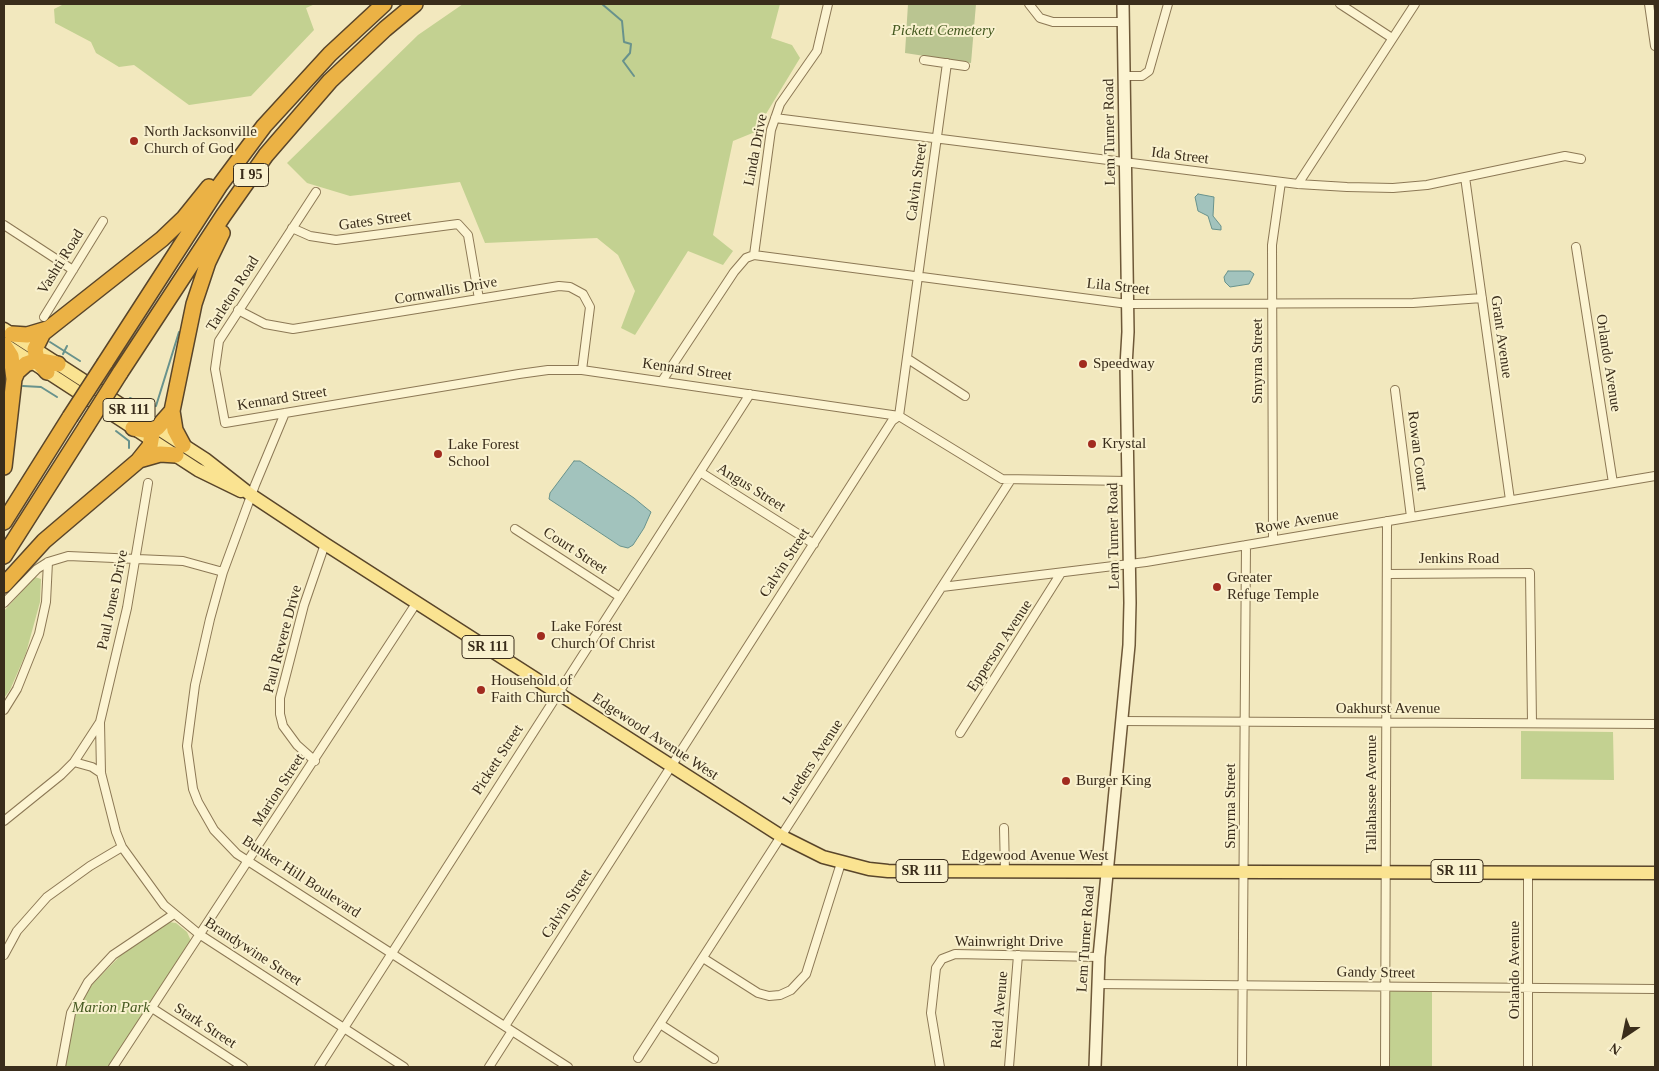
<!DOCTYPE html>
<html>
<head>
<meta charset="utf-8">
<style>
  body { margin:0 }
  #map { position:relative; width:1659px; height:1071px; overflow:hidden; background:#f2e8be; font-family:Georgia,serif }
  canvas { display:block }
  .frame { position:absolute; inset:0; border:5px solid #3a2d1b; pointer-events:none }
  .north { position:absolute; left:1599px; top:1011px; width:50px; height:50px; -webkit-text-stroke:4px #f9f1ce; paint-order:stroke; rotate:214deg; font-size:14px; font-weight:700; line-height:20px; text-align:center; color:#3a2d1b }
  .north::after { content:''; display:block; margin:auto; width:18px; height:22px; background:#3a2d1b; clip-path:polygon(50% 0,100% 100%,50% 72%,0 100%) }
</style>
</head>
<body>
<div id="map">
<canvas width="1659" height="1071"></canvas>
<div class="frame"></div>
<div class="north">N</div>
</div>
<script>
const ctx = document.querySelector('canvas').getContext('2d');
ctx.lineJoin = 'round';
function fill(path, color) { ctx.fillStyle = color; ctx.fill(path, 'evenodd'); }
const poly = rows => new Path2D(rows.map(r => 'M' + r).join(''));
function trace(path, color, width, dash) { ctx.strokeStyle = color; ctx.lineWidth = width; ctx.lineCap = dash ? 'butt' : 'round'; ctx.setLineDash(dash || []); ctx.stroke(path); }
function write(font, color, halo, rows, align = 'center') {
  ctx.font = font + ' Georgia,serif'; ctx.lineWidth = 4; ctx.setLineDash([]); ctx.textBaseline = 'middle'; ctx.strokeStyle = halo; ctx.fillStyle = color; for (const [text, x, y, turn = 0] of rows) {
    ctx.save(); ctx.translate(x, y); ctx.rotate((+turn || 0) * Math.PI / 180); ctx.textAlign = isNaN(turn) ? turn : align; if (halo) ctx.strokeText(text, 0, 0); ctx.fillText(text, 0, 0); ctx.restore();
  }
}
fill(poly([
  [64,4,315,4,306,8,314,30,251,96,189,105,134,65,119,67,96,53,91,42,55,23,54,9],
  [463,4,780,4,771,38,792,45,800,58,755,132,733,141,713,235,733,251,723,265,688,251,635,335,621,328,635,291,618,255,597,238,485,243,460,182,350,196,307,183,287,163,418,35],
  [35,577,41,579,40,602,26,653,10,690,4,698,4,611],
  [1521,731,1613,732,1614,780,1521,779],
  [169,922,176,923,187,932,191,941,108,1067,66,1067,66,1054,75,1016,86,991,120,956],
  [1388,991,1432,991,1432,1067,1389,1067]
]), '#c3d191');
fill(poly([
  [908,4,976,4,971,63,905,53]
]), '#bac591');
const water = poly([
  [1198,194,1214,197,1213,216,1221,226,1221,230,1212,229,1208,216,1198,211,1195,197,1198,194],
  [1228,271,1250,271,1254,274,1249,284,1230,287,1225,282,1224,277,1228,271],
  [574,461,580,461,634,498,651,512,644,528,633,545,628,548,620,546,549,499,550,493,574,461]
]);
fill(water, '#a2c3bd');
trace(water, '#68928c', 1);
trace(poly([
  [602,4,622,21,624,42,631,44,630,53,623,61,634,76],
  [50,342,80,361],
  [63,354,67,346],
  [23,386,41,387,57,397],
  [130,398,148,407,156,406,179,332],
  [116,431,129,441,129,448]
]), '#68928c', 2);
const street = poly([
  [1029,4,1040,18,1053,22,1124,22],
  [1340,4,1392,38],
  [1649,4,1655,46],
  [924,60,965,66],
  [1124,76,1142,76,1149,71,1168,4],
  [775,118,1298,184,1347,187,1393,188,1427,185,1565,156,1581,159],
  [1465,177,1510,500],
  [1298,184,1415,4],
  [316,192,219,341,215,369,225,423,519,374,548,370,582,370,899,416,1002,479,1129,481],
  [4,225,73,270],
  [292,228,310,236,336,240,458,224,468,235,479,299],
  [1576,247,1613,483],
  [754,255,771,130,780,104,817,51,828,4],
  [238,310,265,324,293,329,559,286,570,287,583,294,590,307,582,370],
  [44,317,103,221],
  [908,359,965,396],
  [662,381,734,272,746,258,754,255,1128,304,1413,303,1482,298],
  [1395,390,1411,517],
  [285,413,255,485,223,572,210,619,195,685,187,746,193,789,198,802,214,830,237,854,568,1067],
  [700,472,814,544],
  [515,529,620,597],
  [1273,540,1272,245,1281,182],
  [1388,574,1530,573,1532,723],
  [942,587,1146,562,1655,476],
  [4,603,37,569,48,562,68,556,183,561,223,572],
  [4,710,17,689,39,634,46,602,48,562],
  [1121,721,1655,724],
  [100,722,101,773,116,832,122,847,164,905,199,934,404,1067],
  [960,733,1061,573],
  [315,761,297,745,283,726,280,714,280,698,304,605,325,544],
  [74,762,92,767,101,773],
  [4,821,61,775,74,762,100,722,127,608,148,483],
  [1004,828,1005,872],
  [4,955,17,931,47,897,90,866,122,847],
  [703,958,758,993,769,996,780,995,791,990,806,974,841,863],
  [1097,984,1655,989],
  [152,1008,243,1067],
  [660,1024,714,1059],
  [505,1026,892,421,899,416,947,63],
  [638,1058,1010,481],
  [61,1067,71,1013,88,982,113,955,174,914],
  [113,1067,417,602],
  [319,1067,750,394],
  [489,1067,512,1031],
  [940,1067,931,1013,936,968,942,959,955,954,1099,957],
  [1009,1067,1018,955],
  [1242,1067,1246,545],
  [1385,1067,1387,521],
  [1528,1067,1528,872]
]);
const secondary = poly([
  [1095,1067,1099,957,1129,645,1130,603,1126,366,1128,332,1123,4]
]);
const primary = poly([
  [4,329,205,459,251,495,325,544,781,836,823,857,869,869,888,871,1655,873],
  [4,344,198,470,241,491]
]);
const highway = poly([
  [12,334,27,335,47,329],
  [4,345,11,356,14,379],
  [105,363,220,185,264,126,330,54,384,4],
  [47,372,37,360,35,349,43,333,162,239,184,218,209,187],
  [120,373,223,216,266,155,330,81,385,29,415,4],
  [172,411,175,430,183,445],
  [133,428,145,430,157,428,172,411,194,304,208,262,222,233],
  [139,460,160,454,176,455],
  [4,467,14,379,17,372,26,364,37,360,58,364],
  [4,522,70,417],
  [4,556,86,427],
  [4,585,44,541,138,461,150,446,152,434,142,419]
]);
trace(street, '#8c7855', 10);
trace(secondary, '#6e5838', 14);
trace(primary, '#59452a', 15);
trace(highway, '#59452a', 18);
trace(street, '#fcf4d2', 8);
trace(secondary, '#fcf4d2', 11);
trace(primary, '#fae391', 12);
trace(highway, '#ebb245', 15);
const highwayBridge = poly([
  [70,417,105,363],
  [86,427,120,373]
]);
trace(highwayBridge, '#59452a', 18, []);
trace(highwayBridge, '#ebb245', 15);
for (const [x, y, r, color] of [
  [134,141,5,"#a12b1f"],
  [1083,364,5,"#a12b1f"],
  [1092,444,5,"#a12b1f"],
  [438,454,5,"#a12b1f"],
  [1217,587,5,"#a12b1f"],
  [541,636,5,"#a12b1f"],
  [481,690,5,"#a12b1f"],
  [1066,781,5,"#a12b1f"]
]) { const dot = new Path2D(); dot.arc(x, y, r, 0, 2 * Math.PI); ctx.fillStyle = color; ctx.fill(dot); trace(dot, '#f9f1ce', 2); }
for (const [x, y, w] of [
  [251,175,35],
  [129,410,52],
  [488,647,52],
  [922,871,52],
  [1457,871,52]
]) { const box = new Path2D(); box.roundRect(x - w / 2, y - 11.5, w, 23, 4); ctx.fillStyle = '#f9f1ce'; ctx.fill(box); trace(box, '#3a2d1b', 1); }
write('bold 14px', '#3a2d1b', null, [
  ["I 95",251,175],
  ["SR 111",129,410],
  ["SR 111",488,647],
  ["SR 111",922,871],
  ["SR 111",1457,871]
]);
write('italic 15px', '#455920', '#f9f1ce', [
  ["Pickett Cemetery",943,31],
  ["Marion Park",111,1008]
]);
write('15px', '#3a2d1b', '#f9f1ce', [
  ["North Jacksonville",144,132],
  ["Church of God",144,149],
  ["Speedway",1093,364],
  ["Krystal",1102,444],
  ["Lake Forest",448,445],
  ["School",448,462],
  ["Greater",1227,578],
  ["Refuge Temple",1227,595],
  ["Lake Forest",551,627],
  ["Church Of Christ",551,644],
  ["Household of",491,681],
  ["Faith Church",491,698],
  ["Burger King",1076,781]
], 'left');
write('15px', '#3a2d1b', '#f9f1ce', [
  ["Lem Turner Road",1110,132,-91],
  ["Linda Drive",756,150,-79],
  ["Ida Street",1180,156,7],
  ["Calvin Street",917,182,-82],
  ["Gates Street",375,221,-8],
  ["Vashti Road",61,262,-58],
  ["Lila Street",1118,287,6],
  ["Cornwallis Drive",446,291,-10],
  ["Tarleton Road",233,294,-58],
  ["Grant Avenue",1501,337,82],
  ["Smyrna Street",1258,361,-90],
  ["Orlando Avenue",1608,363,81],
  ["Kennard Street",687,370,8],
  ["Kennard Street",282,399,-9],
  ["Rowan Court",1417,451,83],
  ["Angus Street",751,488,32],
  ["Rowe Avenue",1297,522,-10],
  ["Lem Turner Road",1114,536,-91],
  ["Court Street",575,551,33],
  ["Jenkins Road",1459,559],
  ["Calvin Street",785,563,-57],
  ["Paul Jones Drive",113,600,-78],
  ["Paul Revere Drive",283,639,-75],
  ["Epperson Avenue",1000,646,-57],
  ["Oakhurst Avenue",1388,709],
  ["Edgewood Avenue West",655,737,33],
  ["Pickett Street",498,760,-57],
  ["Lueders Avenue",813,762,-57],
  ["Marion Street",279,790,-57],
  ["Tallahassee Avenue",1372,794,-90],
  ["Smyrna Street",1231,806,-90],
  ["Edgewood Avenue West",1035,856],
  ["Bunker Hill Boulevard",301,877,33],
  ["Calvin Street",567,904,-57],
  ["Lem Turner Road",1086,939,-86],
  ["Wainwright Drive",1009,942],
  ["Brandywine Street",253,952,33],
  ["Orlando Avenue",1515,970,-90],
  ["Gandy Street",1376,973,1],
  ["Reid Avenue",1000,1010,-85],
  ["Stark Street",205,1026,33]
]);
</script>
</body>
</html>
